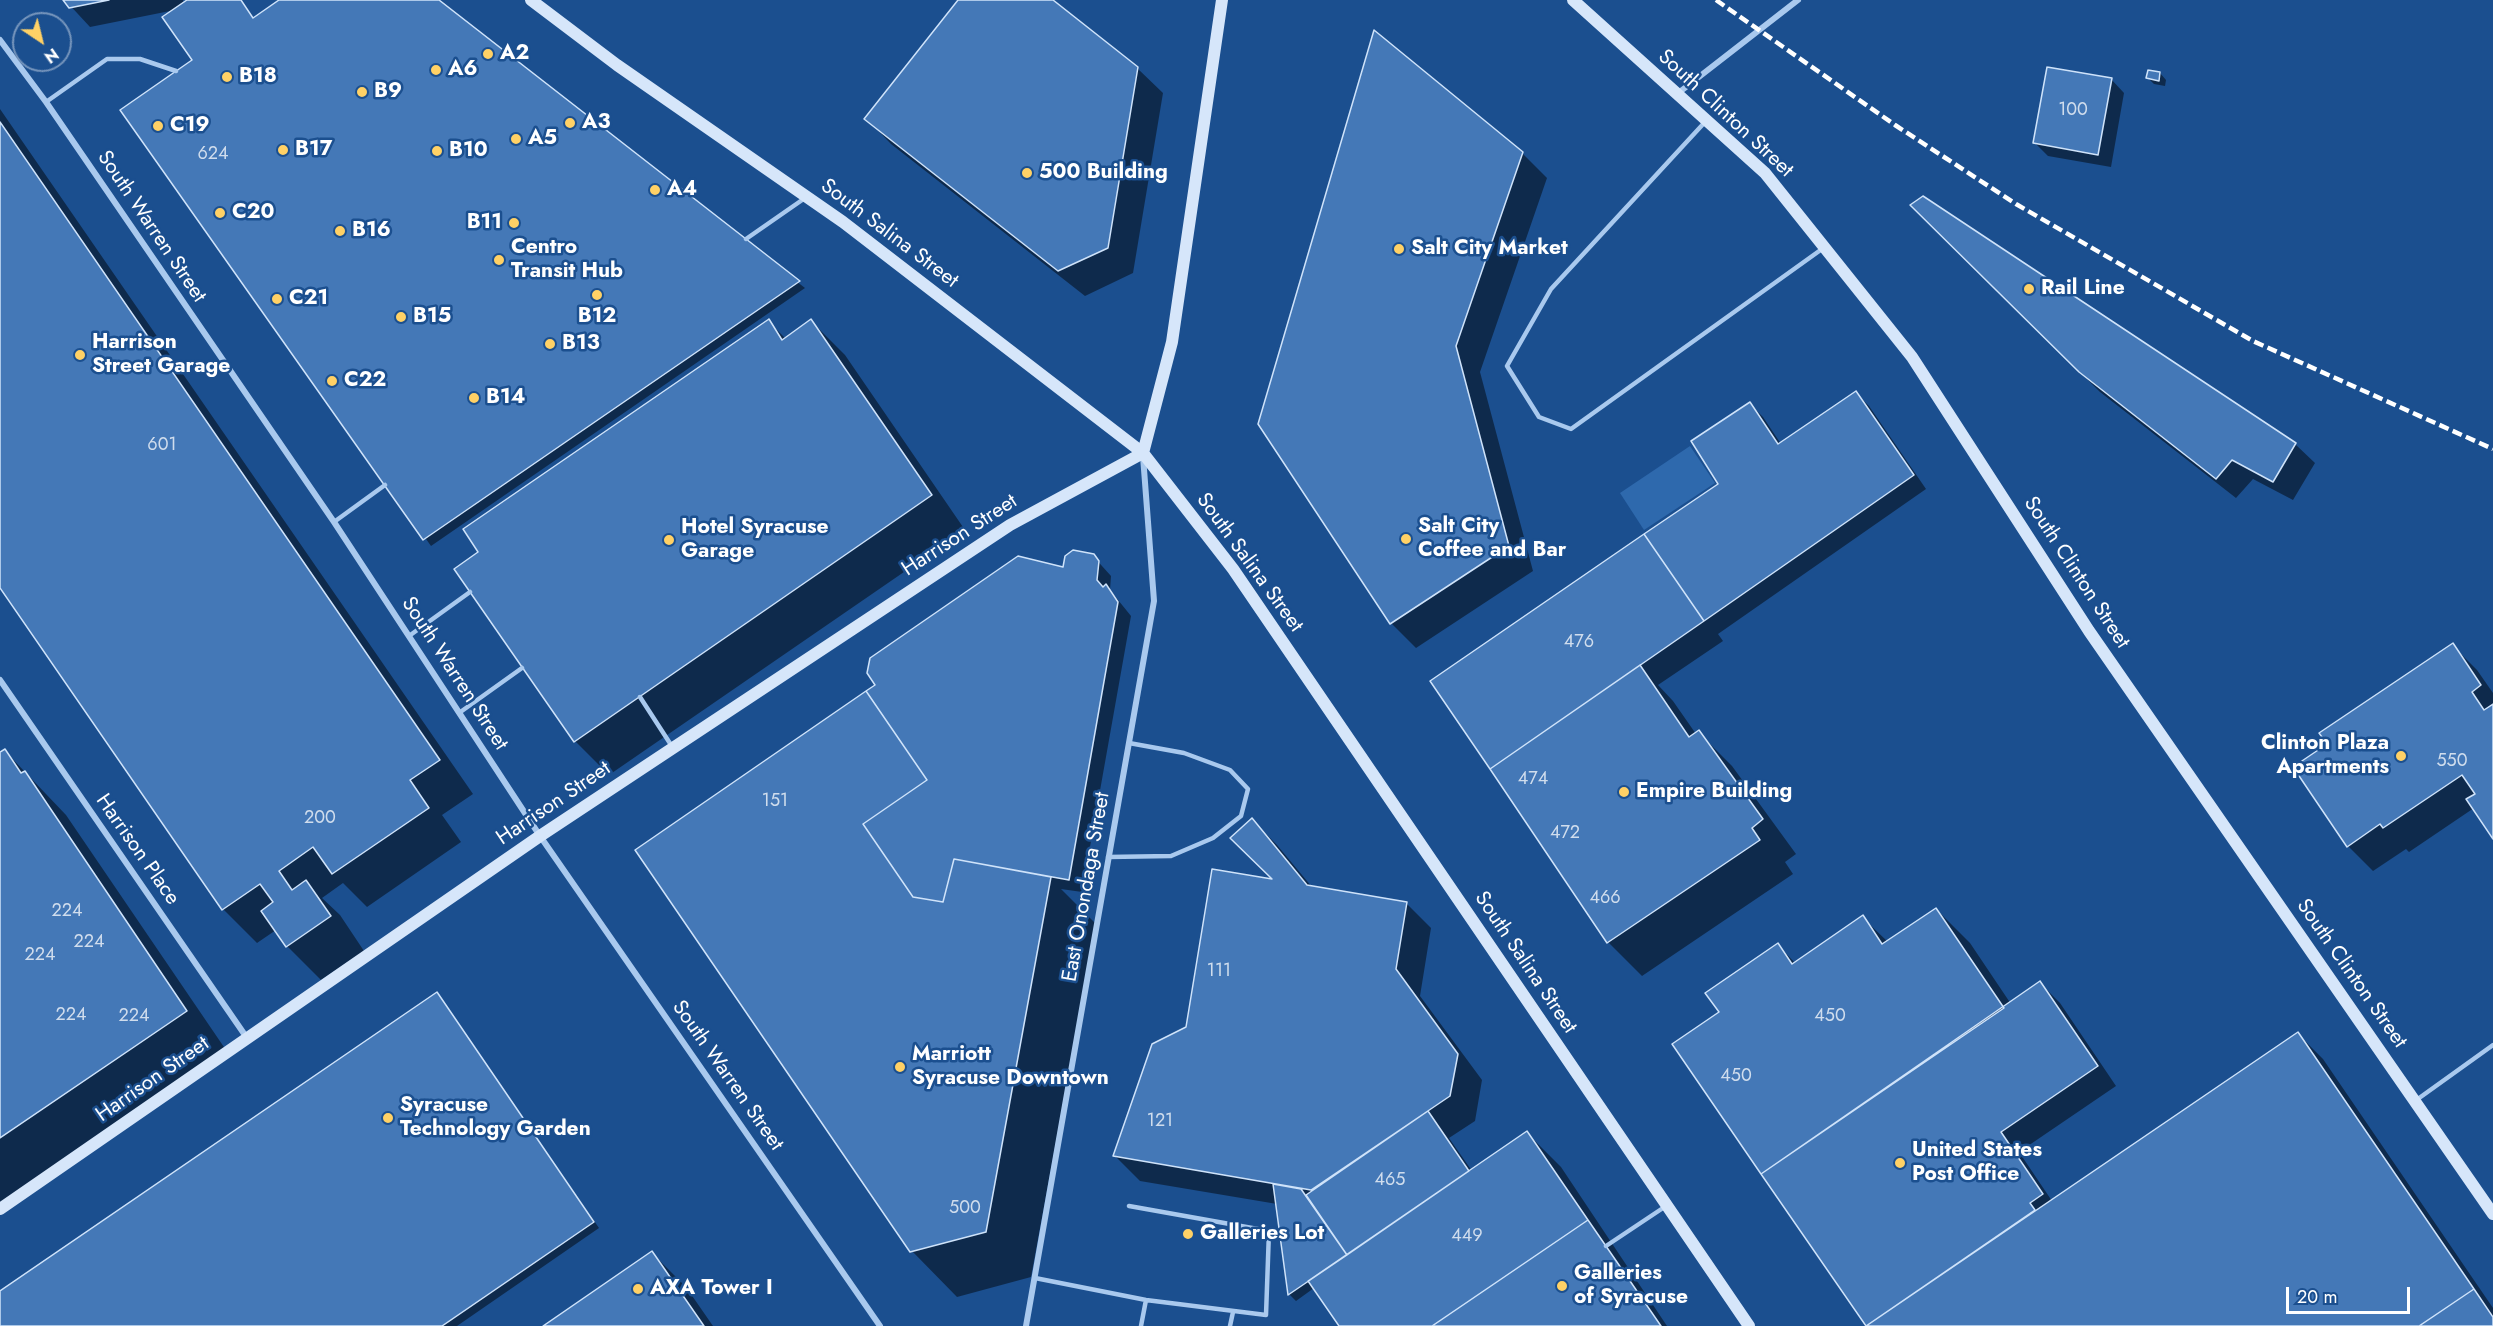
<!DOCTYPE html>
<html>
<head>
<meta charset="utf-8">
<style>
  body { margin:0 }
  #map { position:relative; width:2493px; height:1326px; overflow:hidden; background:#1b4f8f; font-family:Jost,sans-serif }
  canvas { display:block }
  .north { position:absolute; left:12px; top:12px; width:60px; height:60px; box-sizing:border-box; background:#1b4f8f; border:2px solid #7695bc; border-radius:50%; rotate:145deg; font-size:16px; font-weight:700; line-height:24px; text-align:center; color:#fff }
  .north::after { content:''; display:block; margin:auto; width:21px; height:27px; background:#ffd166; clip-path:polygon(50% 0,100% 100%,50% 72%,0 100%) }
  .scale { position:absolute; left:2286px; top:1287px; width:124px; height:27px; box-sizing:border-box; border:3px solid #fff; border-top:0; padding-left:8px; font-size:18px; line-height:21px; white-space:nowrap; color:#fff; -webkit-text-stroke:4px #1b4f8f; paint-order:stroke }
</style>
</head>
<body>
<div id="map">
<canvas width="2493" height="1326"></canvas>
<div class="north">N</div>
<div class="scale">20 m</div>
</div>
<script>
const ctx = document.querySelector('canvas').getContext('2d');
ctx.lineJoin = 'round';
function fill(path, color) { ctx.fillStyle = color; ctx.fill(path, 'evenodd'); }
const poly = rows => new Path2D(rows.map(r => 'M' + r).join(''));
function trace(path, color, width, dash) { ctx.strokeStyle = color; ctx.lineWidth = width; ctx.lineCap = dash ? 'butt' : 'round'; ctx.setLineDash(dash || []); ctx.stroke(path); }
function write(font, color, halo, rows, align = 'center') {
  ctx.font = font + ' Jost,sans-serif'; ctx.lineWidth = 5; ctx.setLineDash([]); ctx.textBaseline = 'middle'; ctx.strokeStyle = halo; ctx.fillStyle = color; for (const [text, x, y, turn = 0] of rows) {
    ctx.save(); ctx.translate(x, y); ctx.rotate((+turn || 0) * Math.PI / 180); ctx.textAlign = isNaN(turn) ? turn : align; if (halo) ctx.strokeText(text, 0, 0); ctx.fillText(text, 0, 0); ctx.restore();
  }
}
fill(poly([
  [1690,446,1715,483,1644,530,1620,493]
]), '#2e69ad');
fill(poly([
  [65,0,183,0,184,4,189,0,241,0,254,19,282,0,436,0,805,288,431,546,122,111,194,61,175,10,90,27],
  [960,0,1051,0,1137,68,1163,93,1133,273,1085,296,891,144,866,118],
  [2160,73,2166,80,2165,86,2154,84,2148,78],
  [2111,79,2124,93,2111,167,2048,156,2035,143],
  [0,109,473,794,442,815,461,842,367,907,343,883,322,898,340,915,364,951,321,980,287,946,276,930,257,943,223,909,0,586],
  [1522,153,1547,178,1480,372,1533,571,1416,648,1391,623,1259,423],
  [1912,205,2295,444,2315,463,2293,500,2253,479,2236,498,2100,392],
  [768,321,786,339,811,321,845,355,965,530,609,775,575,741,480,552],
  [1856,393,1869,406,1926,489,1718,634,1723,641,1658,685,1673,701,1696,734,1698,732,1732,766,1796,854,1785,862,1793,874,1642,976,1608,942,1491,768,1720,485,1750,404,1763,417,1781,444],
  [1093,556,1111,576,1110,590,1131,616,1082,892,1061,889,1096,924,1031,1277,957,1297,912,1251,637,850,1064,569],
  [2452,645,2477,670,2493,693,2493,836,2474,808,2409,852,2406,849,2373,871,2348,846,2329,745],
  [5,751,66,815,228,1053,0,1208,0,754],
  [1252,820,1277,845,1312,887,1406,903,1431,928,1420,996,1482,1080,1475,1121,1449,1138,1472,1171,1527,1133,1561,1167,1667,1326,1341,1326,1314,1288,1296,1301,1290,1295,1277,1204,1140,1181,1115,1156,1187,1028,1275,881],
  [1936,909,1970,943,2011,1004,2040,983,2060,1003,2116,1086,2019,1152,2052,1201,2297,1033,2323,1059,2493,1308,2493,1326,1867,1326,1762,1174,1721,1012,1778,945,1795,963,1862,917,1888,942],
  [437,994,599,1228,457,1326,0,1326,0,1293],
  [652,1253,686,1287,713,1326,546,1326]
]), '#0007');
const building = poly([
  [63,0,109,0,69,8,63,0],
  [187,0,241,0,253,18,279,0,439,0,800,281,423,540,120,110,192,60,162,17,187,0],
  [958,0,1053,0,1138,67,1108,248,1058,271,864,119,958,0],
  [1374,30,1523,152,1456,346,1509,546,1390,624,1258,424,1374,30],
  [2047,67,2112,78,2098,155,2033,143,2047,67],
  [2148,70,2160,72,2159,81,2146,78,2148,70],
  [0,122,440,760,410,780,429,808,332,874,313,847,279,871,292,890,306,880,331,916,286,947,261,911,273,902,260,884,222,910,0,588,0,122],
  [1923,196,2296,443,2273,482,2232,460,2216,479,2079,372,1910,205,1923,196],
  [769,319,782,340,811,319,932,495,574,742,454,569,478,552,463,529,769,319],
  [1856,391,1914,475,1704,621,1644,534,1718,484,1691,441,1750,402,1778,444,1856,391],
  [1644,534,1704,621,1490,769,1430,681,1644,534],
  [1073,550,1094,554,1099,561,1097,580,1103,587,1106,584,1118,602,1069,880,954,859,943,902,913,897,863,824,927,780,866,691,875,685,867,673,870,658,1018,556,1063,567,1065,556,1073,550],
  [2453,643,2481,685,2472,692,2484,710,2493,704,2493,839,2466,799,2475,794,2462,775,2383,828,2380,824,2347,847,2293,767,2327,744,2319,733,2453,643],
  [1640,665,1689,737,1699,730,1763,819,1752,828,1760,840,1607,943,1490,769,1640,665],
  [866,691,927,780,863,824,913,897,943,902,954,859,1051,877,986,1232,910,1252,635,850,866,691],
  [5,749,21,773,25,771,187,1011,0,1138,0,752,5,749],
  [1252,818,1307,885,1407,902,1396,969,1458,1054,1450,1096,1311,1190,1113,1156,1152,1044,1186,1027,1212,869,1272,879,1230,838,1252,818],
  [1936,908,2004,1008,1761,1174,1672,1044,1719,1012,1705,993,1778,943,1792,964,1863,915,1882,944,1936,908],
  [2040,981,2098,1066,2001,1132,2043,1194,2030,1203,2035,1210,1866,1326,1761,1174,2040,981],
  [437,992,594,1222,442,1326,0,1326,0,1291,437,992],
  [2298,1032,2474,1289,2419,1326,1866,1326,2298,1032],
  [1428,1111,1469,1171,1347,1255,1306,1195,1428,1111],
  [1527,1131,1588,1220,1432,1326,1339,1326,1308,1281,1527,1131],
  [1273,1184,1301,1189,1347,1255,1288,1295,1273,1184],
  [1588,1220,1661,1326,1432,1326,1588,1220],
  [652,1251,704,1326,543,1326,652,1251],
  [2474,1289,2493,1317,2493,1326,2419,1326,2474,1289]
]);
fill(building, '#4478b7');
trace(building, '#cfe3fa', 1.5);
trace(poly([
  [46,102,107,59,140,59,176,71],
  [1705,122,1551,289,1507,366,1539,417,1571,429,1822,249],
  [746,239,805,198],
  [334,522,385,485],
  [409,636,470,592],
  [640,697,673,748],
  [459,713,522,668],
  [1108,857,1171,856,1213,838,1241,816,1248,789,1230,770,1184,753,1129,743],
  [2415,1101,2493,1045],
  [1606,1246,1666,1206],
  [1035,1278,1146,1300,1266,1315,1269,1231,1129,1206],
  [1141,1326,1146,1300],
  [1230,1326,1233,1312]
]), '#a9c9ee', 4.5);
trace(poly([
  [0,40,46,102,334,522,540,836,880,1326],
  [1677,94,1798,0],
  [0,680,247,1038],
  [1026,1326,1154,601,1143,456]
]), '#a9c9ee', 6);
trace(poly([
  [531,0,617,65,843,222,1143,453,1233,569,1749,1326],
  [1573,0,1765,173,1912,357,2089,631,2493,1214],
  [1143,453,1172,342,1222,0],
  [0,1209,540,836,1010,525,1143,453]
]), '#d6e6fa', 12);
trace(poly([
  [1716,0,1895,125,2016,204,2253,341,2493,449]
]), '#fff', 4.5, [10, 4.5]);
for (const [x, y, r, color] of [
  [488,54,6,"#ffd166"],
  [436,70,6,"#ffd166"],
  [227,77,6,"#ffd166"],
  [362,92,6,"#ffd166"],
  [570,123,6,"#ffd166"],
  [158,126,6,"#ffd166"],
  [516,139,6,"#ffd166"],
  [283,150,6,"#ffd166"],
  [437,151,6,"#ffd166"],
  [1027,173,6,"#ffd166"],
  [655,190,6,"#ffd166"],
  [220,213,6,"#ffd166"],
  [514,223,6,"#ffd166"],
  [340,231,6,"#ffd166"],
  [1399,249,6,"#ffd166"],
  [499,260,6,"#ffd166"],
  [2029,289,6,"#ffd166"],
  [597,295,6,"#ffd166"],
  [277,299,6,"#ffd166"],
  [401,317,6,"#ffd166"],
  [550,344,6,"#ffd166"],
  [80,355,6,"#ffd166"],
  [332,381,6,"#ffd166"],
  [474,398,6,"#ffd166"],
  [1406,539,6,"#ffd166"],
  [669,540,6,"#ffd166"],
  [2401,756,6,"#ffd166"],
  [1624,792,6,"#ffd166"],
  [900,1067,6,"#ffd166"],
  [388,1118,6,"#ffd166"],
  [1900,1163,6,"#ffd166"],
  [1188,1234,6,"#ffd166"],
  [1562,1286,6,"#ffd166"],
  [638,1289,6,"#ffd166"]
]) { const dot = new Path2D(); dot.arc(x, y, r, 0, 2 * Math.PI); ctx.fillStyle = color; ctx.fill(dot); trace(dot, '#1b4f8f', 2); }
write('18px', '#d0dded', null, [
  ["100",2073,111],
  ["624",213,155],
  ["601",162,446],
  ["476",1579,643],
  ["550",2452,762],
  ["474",1533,780],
  ["151",775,802],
  ["200",320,819],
  ["472",1565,834],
  ["466",1605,899],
  ["224",67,912],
  ["224",89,943],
  ["224",40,956],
  ["111",1219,972],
  ["224",71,1016],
  ["224",134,1017],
  ["450",1830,1017],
  ["450",1736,1077],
  ["121",1160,1122],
  ["465",1390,1181],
  ["500",965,1209],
  ["449",1467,1237]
]);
write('bold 21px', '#fff', '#1b4f8f', [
  ["A2",500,54],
  ["A6",448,70],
  ["B18",239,77],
  ["B9",374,92],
  ["A3",582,123],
  ["C19",170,126],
  ["A5",528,139],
  ["B17",295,150],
  ["B10",449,151],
  ["500 Building",1039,173],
  ["A4",667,190],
  ["C20",232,213],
  ["B11",502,223,"right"],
  ["B16",352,231],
  ["Centro",511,248],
  ["Transit Hub",511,272],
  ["Salt City Market",1411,249],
  ["Rail Line",2041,289],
  ["C21",289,299],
  ["B15",413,317],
  ["B12",597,317,"center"],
  ["Harrison",92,343],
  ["Street Garage",92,367],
  ["B13",562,344],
  ["C22",344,381],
  ["B14",486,398],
  ["Salt City",1418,527],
  ["Coffee and Bar",1418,551],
  ["Hotel Syracuse",681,528],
  ["Garage",681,552],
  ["Clinton Plaza",2389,744,"right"],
  ["Apartments",2389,768,"right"],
  ["Empire Building",1636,792],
  ["Marriott",912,1055],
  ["Syracuse Downtown",912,1079],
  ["Syracuse",400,1106],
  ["Technology Garden",400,1130],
  ["United States",1912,1151],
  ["Post Office",1912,1175],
  ["Galleries Lot",1200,1234],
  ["Galleries",1574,1274],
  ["of Syracuse",1574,1298],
  ["AXA Tower I",650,1289]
], 'left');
write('21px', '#fff', '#1b4f8f', [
  ["South Clinton Street",1725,114,43],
  ["South Warren Street",151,227,56],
  ["South Salina Street",889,234,37],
  ["Harrison Street",960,536,-33],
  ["South Salina Street",1249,563,54],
  ["South Clinton Street",2076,573,57],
  ["South Warren Street",454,674,57],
  ["Harrison Street",554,804,-34],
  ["Harrison Place",137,850,55],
  ["East Onondaga Street",1087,887,-80],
  ["South Salina Street",1525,963,56],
  ["South Clinton Street",2351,974,55],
  ["South Warren Street",727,1076,55],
  ["Harrison Street",153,1080,-35]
]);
</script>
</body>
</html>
